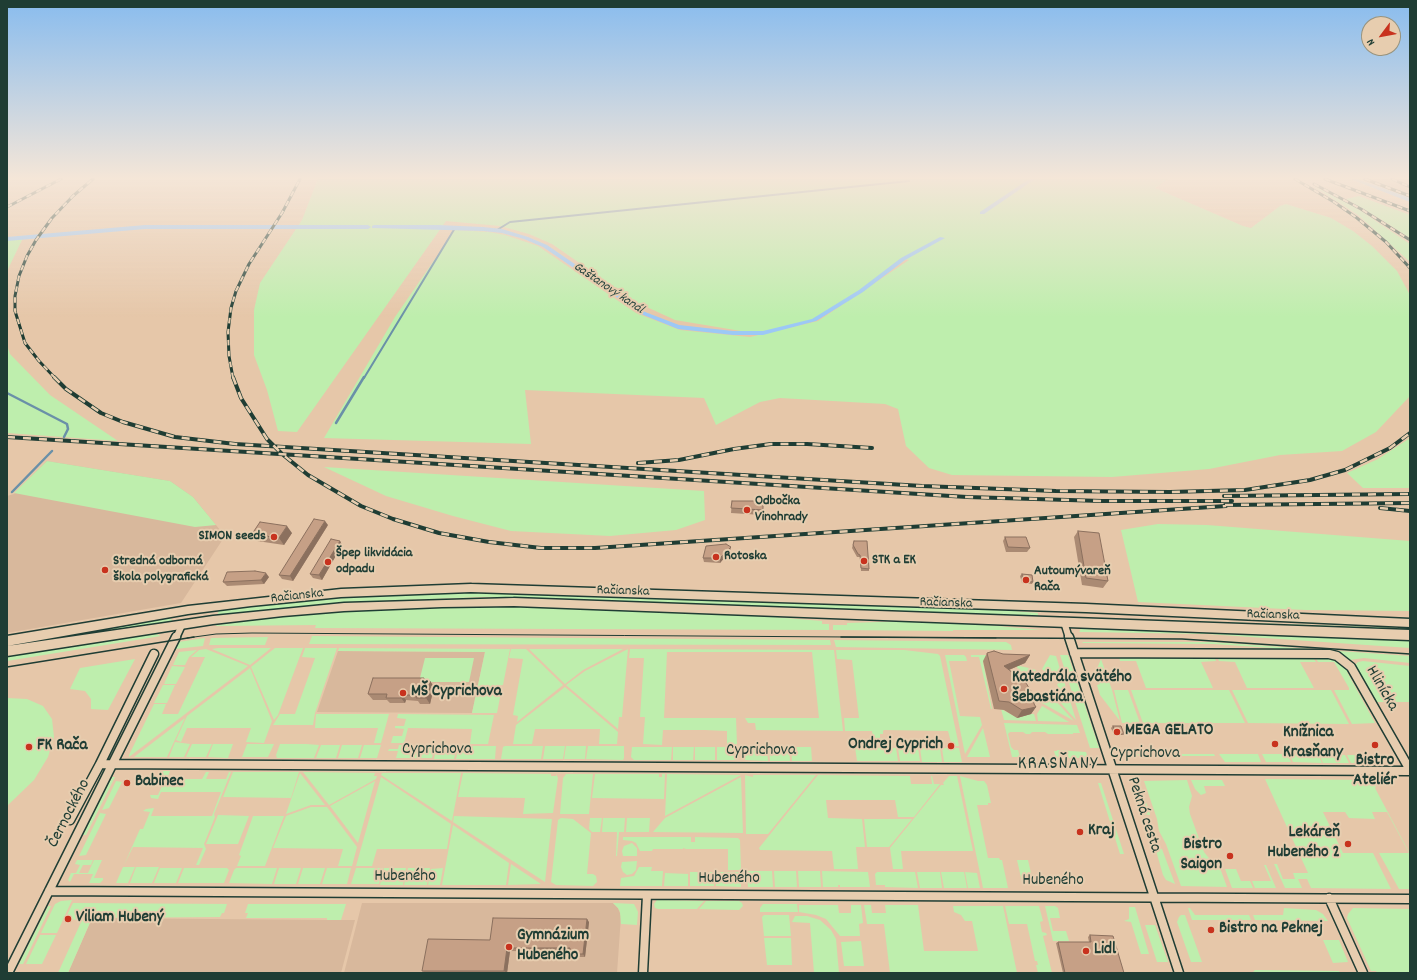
<!DOCTYPE html>
<html>
<head>
<meta charset="utf-8">
<style>
  body { margin:0 }
  #map { position:relative; width:1417px; height:980px; overflow:hidden; background:#e6c7a9; font-family:Dekko,sans-serif }
  canvas { display:block }
  .frame { position:absolute; inset:0; border:8px solid #1f3d34; pointer-events:none }
  .north { position:absolute; left:1361px; top:16px; width:40px; height:40px; box-sizing:border-box; background:#e7cdaf; border:1px solid #97937e; border-radius:50%; rotate:238deg; font-size:11px; font-weight:700; line-height:16px; text-align:center; color:#1f3d34 }
  .north::after { content:''; display:block; margin:auto; width:14px; height:18px; background:#c8321e; clip-path:polygon(50% 0,100% 100%,50% 72%,0 100%) }
</style>
</head>
<body>
<div id="map">
<canvas width="1417" height="980"></canvas>
<div class="frame"></div>
<div class="north">N</div>
</div>
<script>
const ctx = document.querySelector('canvas').getContext('2d');
ctx.lineJoin = 'round';
function fill(path, color) { ctx.fillStyle = color; ctx.fill(path, 'evenodd'); }
const poly = rows => new Path2D(rows.map(r => 'M' + r).join(''));
function trace(path, color, width, dash) { ctx.strokeStyle = color; ctx.lineWidth = width; ctx.lineCap = dash ? 'butt' : 'round'; ctx.setLineDash(dash || []); ctx.stroke(path); }
function write(font, color, halo, rows, align = 'center') {
  ctx.font = font + ' Dekko,sans-serif'; ctx.lineWidth = 4; ctx.setLineDash([]); ctx.textBaseline = 'middle'; ctx.strokeStyle = halo; ctx.fillStyle = color; for (const [text, x, y, turn = 0] of rows) {
    ctx.save(); ctx.translate(x, y); ctx.rotate((+turn || 0) * Math.PI / 180); ctx.textAlign = isNaN(turn) ? turn : align; if (halo) ctx.strokeText(text, 0, 0); ctx.fillText(text, 0, 0); ctx.restore();
  }
}
fill(poly([
  [1361,179,1410,179,1410,197],
  [47,461,170,481,193,497,225,536,181,603,7,633,7,496,14,494],
  [338,651,485,652,472,713,317,712],
  [362,903,613,903,618,908,621,916,617,973,344,973],
  [92,918,327,920,355,920,341,973,68,973]
]), '#d8b89c');
fill(poly([
  [318,179,1168,179,1155,188,1243,226,1251,228,1280,206,1286,204,1331,218,1353,231,1372,246,1397,271,1410,295,1410,396,1376,432,1342,451,1280,455,1209,469,1112,477,952,475,929,468,906,446,898,409,885,404,780,398,760,402,716,425,704,398,525,390,531,444,324,438,395,317,455,230,489,232,505,235,538,246,636,313,680,330,750,337,818,321,909,260,903,259,861,291,814,320,759,334,675,320,636,302,552,244,529,234,500,226,446,221,297,432,278,431,267,390,254,355,254,310,260,283,302,220],
  [1313,186,1349,203,1410,244,1410,262,1358,215],
  [1359,196,1410,215,1410,238,1382,220,1346,199],
  [7,238,23,238,7,271],
  [7,345,10,354,50,395,118,441,7,433],
  [1410,438,1410,488,1363,488,1347,473,1378,459],
  [47,461,170,481,193,497,216,525,195,527,14,493],
  [324,467,704,491,705,520,676,530,610,536,511,531,453,516,386,496],
  [1158,524,1207,525,1410,541,1410,611,1306,610,1138,602,1121,530],
  [485,592,1003,610,1038,613,1038,616,484,597,351,602,217,616,219,610,308,600,438,593],
  [515,606,762,616,822,621,822,624,829,624,829,630,315,628,316,625,216,626,216,625,263,619,356,610,423,607],
  [163,618,171,619,173,622,7,647,7,645],
  [1091,618,1410,628,1410,630,1092,620],
  [910,621,966,623,1041,630,953,630,953,631,833,630,833,625,847,625,847,623],
  [1081,629,1410,639,1410,648,1207,634,1079,632],
  [154,633,161,636,7,661,7,655],
  [312,636,830,640,831,645,309,644],
  [268,637,265,645,209,645,211,638],
  [205,638,203,646,175,649,178,642],
  [834,640,1006,642,1011,645,1012,650,836,647],
  [1082,642,1212,642,1410,656,1410,663,1364,658,1350,660,1275,652,1273,648,1213,644,1083,643],
  [218,648,271,648,250,665,212,649],
  [275,648,303,648,278,715,274,720,251,667],
  [305,648,337,648,315,713,313,725,273,725,280,714,295,714,315,658,302,657],
  [339,648,510,649,503,685,496,686,502,687,497,713,472,713,485,652,338,651],
  [206,649,248,666,129,757,129,755,154,704,166,704,162,714,178,714,205,657,191,657,199,650],
  [511,649,526,649,563,685,517,722,518,716,513,715,523,659,509,658],
  [529,649,623,649,583,670,565,684],
  [628,649,622,717,619,717,618,729,566,685,585,671],
  [630,649,834,650,843,731,756,730,755,723,748,723,745,718,819,718,812,652,667,652,664,718,736,718,737,745,727,745,727,731,705,730,663,730,662,745,643,744,645,717,640,717,644,658,629,658],
  [197,650,189,657,185,665,173,665,179,652],
  [836,650,904,650,938,654,940,656,959,746,952,746,948,731,884,730,883,731,883,734,880,734,880,738,883,738,884,745,874,744,872,731,845,731,844,718,859,718,852,660,837,659],
  [945,655,964,655,966,657,967,661,949,661,960,716,980,717,982,725,965,754],
  [971,655,1003,655,983,662,992,709,991,709,979,657,971,657],
  [1050,655,1056,656,1062,675,1053,679,1042,669],
  [1060,655,1068,655,1099,748,1090,748],
  [1119,656,1214,656,1216,661,1201,662,1213,688,1146,688,1136,661,1120,661],
  [1217,656,1312,656,1316,662,1300,662,1314,688,1247,688,1235,662,1219,661],
  [1315,657,1335,658,1351,671,1347,672,1375,723,1352,724,1334,690,1349,690,1349,688,1334,662,1318,662],
  [425,658,474,658,469,682,419,682],
  [135,659,108,710,91,709,91,699,85,691,70,689,80,668],
  [1101,659,1112,690,1120,721,1100,695,1097,685,1100,684,1098,680,1095,680,1094,676],
  [1363,661,1410,666,1410,702,1374,702,1354,666,1358,662],
  [1015,665,1029,668,1036,670,1029,681,1021,677,1023,675],
  [172,666,185,667,176,684,164,684],
  [250,668,272,721,264,743,246,742,251,728,187,728,181,742,176,740,187,716],
  [1064,681,1076,720,1057,699,1063,699,1057,684],
  [163,685,175,685,167,703,154,703],
  [565,687,618,732,617,744,599,744,600,729,535,729,532,744,513,744,516,725],
  [1114,690,1128,690,1140,723,1122,723],
  [1131,690,1229,690,1245,723,1143,723],
  [1232,690,1331,690,1349,724,1248,723],
  [7,698,27,699,43,706,52,719,54,737,48,757,34,780,7,806],
  [1042,698,1054,699,1074,721,1042,703],
  [1042,706,1069,722,1038,721,1037,714],
  [1001,709,1018,718,1030,714,1034,714,1036,721,1004,720],
  [316,714,389,714,381,743,374,743,378,728,315,728],
  [398,714,494,715,488,744,470,744,472,729,408,728,404,743,391,743,393,736,402,736,404,729,395,728,395,726,404,726,406,719,397,718],
  [185,718,167,757,134,757],
  [1004,723,1077,725,1080,733,1073,733,1073,734,1048,734,1045,732,1032,732,1030,734,1026,734,1023,732,1010,732,1008,734,1011,747,1014,750,1018,750,1020,757,1012,757],
  [983,728,990,757,967,757],
  [175,742,190,744,184,757,169,757],
  [192,744,212,744,206,757,186,757],
  [213,744,233,744,228,758,208,757],
  [247,744,274,744,268,757,242,757],
  [280,744,306,744,319,745,314,758,277,758,276,755],
  [321,745,340,745,336,758,316,758],
  [342,745,362,745,358,758,338,758],
  [364,745,381,745,377,758,360,758],
  [399,745,414,745,410,758,396,758,398,751,388,751,389,749,398,749],
  [415,745,435,745,432,758,412,758],
  [437,745,457,746,454,759,434,759],
  [459,746,496,746,495,759,456,759],
  [505,746,543,746,541,759,501,759,503,747],
  [545,746,565,746,563,759,543,759],
  [566,746,586,746,585,759,564,759],
  [588,746,624,746,624,758,623,760,586,759],
  [632,747,672,747,671,760,634,760,631,757],
  [673,747,694,747,693,760,673,760],
  [695,747,715,747,715,760,695,760],
  [717,747,737,747,737,760,717,760],
  [743,747,767,747,768,761,745,760],
  [769,747,789,747,790,761,770,761],
  [791,747,811,747,812,761,792,761],
  [855,747,896,748,898,761,857,761],
  [898,748,918,748,920,761,900,761],
  [920,748,940,748,942,762,922,762],
  [942,748,959,748,962,762,944,762],
  [1057,750,1086,752,1088,758,1056,758,1054,751,1057,751],
  [1137,754,1214,754,1215,756,1138,756],
  [1219,754,1258,754,1261,762,1225,762],
  [1262,754,1287,754,1291,762,1266,762],
  [1289,754,1318,754,1322,763,1293,762],
  [1319,754,1345,755,1349,763,1323,763],
  [1347,755,1372,755,1376,763,1351,763],
  [170,771,167,779,202,779,206,772,209,772,206,779,226,779,229,772,231,772,214,814,215,817,204,844,206,849,199,865,196,865,203,848,133,847,124,865,140,829,143,829,150,812,143,811,146,809,154,808,151,816,212,816,221,792,161,792,158,799,151,798,150,795,158,795,167,775,160,775,163,771],
  [233,772,299,772,291,798,223,797],
  [303,772,375,773,374,776,377,776,376,779,329,805],
  [300,773,325,805,311,805,286,814],
  [382,773,461,773,452,821,381,775],
  [463,773,551,774,551,776,556,776,556,774,558,778,553,813,523,814,525,798,458,797],
  [566,774,593,774,589,814,560,814,563,778],
  [595,774,659,774,659,777,662,777,662,774,665,774,664,799,592,798],
  [667,774,741,775,665,816],
  [745,775,753,777,753,775,816,775,768,834,746,834],
  [818,775,910,776,911,784,932,784,931,776,932,776,934,784,940,784,914,817,898,817,895,800,826,800,828,818,862,819,865,847,856,847,858,869,834,869,832,851,760,850,759,848],
  [949,776,957,776,973,851,901,851,903,869,893,869,890,848,941,785,944,785,943,783],
  [960,776,978,781,984,781,987,785,991,803,988,803,988,805,977,805,988,858,999,858,1000,860,1002,860,1008,888,983,888],
  [112,777,115,777,86,835,83,835],
  [381,777,451,824,447,849,377,849,372,866,356,866],
  [741,777,743,833,653,832,665,818],
  [1265,779,1373,780,1376,786,1375,788,1410,854,1410,889,1399,889,1379,853,1409,853,1387,812,1372,812,1375,819,1349,818,1345,812,1323,812,1343,853,1373,853,1391,889,1311,888,1307,879,1298,879,1302,888,1285,888,1274,864,1277,864,1283,879,1295,879,1293,873,1308,873],
  [1187,780,1192,796,1189,807,1190,814,1204,852,1208,857,1220,868,1227,887,1181,886,1166,844,1159,831,1157,819,1144,781],
  [1191,780,1222,780,1225,786,1204,786,1206,793,1201,795,1195,789],
  [116,781,122,782,109,808,102,810],
  [375,781,358,843,330,806],
  [1139,781,1150,814,1150,815,1142,814,1133,788,1135,783],
  [1098,783,1101,783,1124,854,1120,854],
  [311,807,327,807,357,847,352,866,338,866,343,849,273,848,286,816],
  [100,813,106,814,86,855,79,856],
  [218,815,249,816,238,844,206,844],
  [253,816,284,816,265,866,237,866,241,856,239,855],
  [454,816,552,819,545,882,453,822],
  [561,818,573,819,591,833,587,874,593,874,596,876,597,882,593,886,556,885,551,882,558,820],
  [590,818,602,818,600,832,592,832,589,829],
  [603,818,625,818,624,832,619,832,617,856,616,856,617,832,602,832],
  [627,818,650,818,649,832,626,832],
  [864,819,912,819,889,847,867,847],
  [453,825,509,863,506,885,442,885],
  [623,837,691,837,691,842,695,842,695,837,738,838,740,840,741,870,728,870,728,849,686,849,683,848,683,849,653,849,652,851,640,851,636,843,632,841,623,840],
  [632,843,637,848,637,856,623,856,622,851,624,846],
  [1155,847,1162,849,1175,884,1166,880,1163,875],
  [77,860,93,860,91,865,83,865,79,873,88,873,94,860,102,860,94,878,103,878,103,880,100,883,89,883,93,874,74,874,70,882,68,880,71,873,76,873,80,865,75,864],
  [1017,860,1028,860,1033,882,1022,882],
  [637,861,636,870,632,874,627,875,623,872,621,867,622,862],
  [511,864,541,884,508,885],
  [1264,865,1266,865,1276,888,1255,888,1252,881,1271,881],
  [123,867,135,867,128,883,116,883],
  [136,867,159,867,152,883,130,883],
  [639,867,652,867,651,871,663,871,662,886,620,886,621,878,634,876],
  [160,868,182,868,176,883,154,883],
  [184,868,227,868,229,870,224,883,178,883],
  [236,868,277,868,272,884,229,883,234,870],
  [279,868,301,868,296,884,274,884],
  [303,868,325,868,320,884,298,884],
  [327,868,351,868,347,884,322,884],
  [356,868,383,868,379,884,351,884],
  [384,868,406,868,403,885,380,885],
  [408,868,430,868,427,885,404,885],
  [443,868,440,885,428,885,431,869],
  [1225,869,1236,869,1241,881,1250,881,1253,888,1232,888],
  [747,871,772,871,773,887,748,887],
  [774,871,796,871,797,887,775,887],
  [798,871,820,871,821,887,799,887],
  [822,871,868,872,870,887,840,887,840,885,838,885,838,887,823,887],
  [690,872,713,872,714,886,690,886],
  [715,872,741,872,741,887,716,886],
  [877,872,915,872,918,888,885,887,885,885,876,885,875,874],
  [917,872,940,872,942,888,920,888],
  [941,872,964,872,967,888,944,888],
  [965,872,977,873,980,888,968,888],
  [665,873,688,874,688,886,664,886],
  [72,900,57,933,41,933,55,904,61,901],
  [657,900,704,901,697,909,658,909,655,908,654,904],
  [706,901,739,901,742,903,743,906,739,910,699,909],
  [73,903,227,904,224,913,222,913,220,917,92,918,68,973,58,973,82,920,65,919],
  [613,903,634,904,638,912,637,925,621,924,620,912,618,908],
  [248,904,346,904,341,920,327,920,327,918,246,918,248,913,245,913],
  [763,904,797,904,798,912,760,912,760,908],
  [799,905,838,905,839,913,851,913,851,905,861,905,863,923,859,924,860,936,840,936,826,919,816,915,799,912],
  [864,905,871,905,872,913,886,913,885,905,918,905,924,951,978,951,972,921,965,921,961,915,954,912,953,906,1003,906,1017,973,890,973,884,924,867,924],
  [48,906,51,906,23,964,19,964],
  [1005,906,1039,906,1043,921,1040,922,1042,932,1046,933,1047,935,1043,936,1052,973,1038,973,1036,965,1038,965,1037,961,1035,961,1027,924,1009,924],
  [1045,906,1055,906,1058,908,1060,918,1050,918,1053,931,1066,931,1069,941,1053,941],
  [1129,907,1135,907,1149,954,1141,954,1131,922,1124,921,1129,919],
  [1188,908,1190,908,1195,915,1249,915,1251,920,1192,920],
  [1284,908,1316,910,1323,914,1328,921,1255,920,1253,915,1283,915],
  [1353,908,1410,909,1410,973,1377,973,1376,971,1371,971,1347,918,1348,914],
  [764,915,789,915,791,936,764,936,762,917],
  [1181,915,1185,915,1202,962,1191,962,1177,922,1179,917],
  [795,916,807,916,820,920,831,930,836,939,839,973,814,973,810,923,792,922],
  [1145,925,1155,925,1168,962,1157,962],
  [40,935,56,935,42,964,26,964],
  [764,938,791,938,792,965,767,965],
  [1323,940,1339,940,1348,962,1333,963],
  [861,941,864,966,844,966,841,942],
  [1255,970,1339,971,1340,973,1252,973]
]), '#beeead');
trace(poly([
  [497,230,510,222,909,181],
  [364,378,455,228]
]), '#6a90a8', 2);
trace(poly([
  [7,393,67,424,68,429,64,437],
  [336,423,364,377],
  [12,492,52,451]
]), '#6a90a8', 2.5);
fill(poly([
  [1029,179,1035,179,984,214,980,214,980,212,1029,179],
  [1350,179,1358,179,1410,198,1410,202,1350,179],
  [145,225,368,225,371,227,368,229,145,229,7,241,7,237,145,225],
  [374,225,438,225,483,227,502,229,528,237,547,245,645,312,679,325,733,331,763,331,812,319,859,290,901,258,940,237,945,238,905,260,863,292,816,321,763,335,733,335,678,329,641,314,543,247,524,239,502,233,483,231,372,228,372,226,374,225]
]), '#9cc8f6');
const streetFar1 = poly([
  [1064,622,1069,638],
  [176,638,182,625]
]);
const street = poly([
  [1069,637,1179,973],
  [1074,653,1329,654,1337,656,1351,667,1410,770],
  [100,764,154,654],
  [70,820,100,764,1410,771],
  [49,891,1410,899],
  [1329,898,1363,973],
  [8,973,176,637],
  [643,973,647,895]
]);
const secondary = poly([
  [471,584,1086,604,1410,619,1410,627,1086,612,471,592,341,597,251,606,188,614,7,646,7,636,188,606,341,589,471,584],
  [514,598,1410,630,1410,640,514,606,442,607,344,611,283,616,213,624,7,656,7,646,213,616,344,603,514,598]
]);
trace(streetFar1, '#1f3d34', 9);
trace(street, '#1f3d34', 11);
trace(secondary, '#1f3d34', 3);
trace(streetFar1, '#e7cdaf', 6);
trace(street, '#e7cdaf', 8);
fill(secondary, '#e7cdaf');
trace(poly([
  [187,638,216,634,252,633,996,638]
]), '#1f3d34', 1);
trace(poly([
  [841,637,1182,639,1410,654],
  [7,667,194,637]
]), '#1f3d34', 1.5);
const railFar1 = poly([
  [1295,179,1334,202,1357,218,1386,242,1410,268],
  [1325,179,1410,211],
  [1365,179,1410,196],
  [1392,179,1410,187],
  [1314,184,1361,209,1410,240],
  [7,207,61,179],
  [55,378,39,361,25,343,15,311,15,296,19,276,27,256,36,240,52,218,73,196,93,179],
  [233,378,229,356,228,332,231,308,236,291,249,264,282,213,300,179]
]);
const rail = poly([
  [54,377,66,389,101,413,123,422,175,437,235,444,922,486,1056,491,1170,492,1245,490,1310,480,1345,470,1390,448,1410,433],
  [233,377,241,398,267,439,282,454,308,475,361,506,393,519,439,533,489,542,541,548,595,548,1226,506],
  [7,437,967,497,1102,501,1232,501],
  [638,463,679,460,734,449,771,444,807,444,872,448],
  [1224,496,1410,494],
  [1225,505,1410,503],
  [1380,508,1410,511]
]);
trace(railFar1, '#1f3d34', 3);
trace(rail, '#1f3d34', 4);
trace(railFar1, '#e7cdaf', 2, [5.5]);
trace(rail, '#e7cdaf', 2.5, [8]);
fill(poly([
  [732,501,755,503,763,510,762,515,731,513],
  [328,525,293,581,282,579,279,575],
  [1078,531,1108,581,1103,588,1082,585,1074,537],
  [292,533,284,545,257,541,252,534],
  [1005,537,1030,548,1027,552,1006,552,1003,541],
  [340,541,342,545,322,580,313,578,310,574],
  [854,541,869,569,869,571,861,571,860,557,857,557,852,548],
  [730,551,720,563,704,562,703,558],
  [1022,574,1033,582,1032,584,1022,583,1020,576],
  [269,577,264,584,227,586,223,582],
  [987,653,1003,654,1030,655,1025,663,1009,670,1034,704,1036,707,1031,714,1017,718,1004,710,994,709,983,661],
  [426,681,430,681,434,687,430,704,420,704,418,701,406,700,405,703,390,703,387,700,373,700,368,694],
  [1113,726,1124,734,1122,735,1114,735,1111,728],
  [589,922,585,957,572,957,570,954,570,952,510,951,507,973,426,973,422,971,490,940],
  [1090,935,1124,973,1063,973,1056,943,1058,942,1089,942,1088,937]
]), '#aa8a73');
fill(poly([
  [325,521,328,525,293,581,290,576],
  [287,526,292,533,284,545,279,538],
  [340,541,342,545,322,580,319,575],
  [731,547,730,551,720,563,720,558],
  [266,573,269,577,264,584,261,580],
  [1030,655,1025,663,999,674,1004,666],
  [430,681,434,687,430,704,426,698],
  [402,695,406,700,405,703,401,698],
  [1036,707,1031,714,1017,718,1022,710],
  [587,919,589,922,585,957,583,954],
  [507,948,510,951,507,973,506,973,504,971]
]), '#8b705e');
const building = poly([
  [732,501,755,501,755,503,763,503,763,510,731,508,732,501],
  [314,519,325,521,290,576,279,575,314,519],
  [260,522,287,526,279,538,252,534,260,522],
  [1078,531,1099,533,1108,581,1086,578,1078,531],
  [1005,537,1026,537,1030,548,1008,547,1005,537],
  [331,539,340,541,319,575,310,574,331,539],
  [854,541,867,541,869,569,861,568,860,555,858,554,853,545,854,541],
  [726,544,731,547,720,558,703,558,706,546,726,544],
  [255,571,266,573,261,580,223,582,227,572,255,571],
  [1022,574,1032,575,1033,582,1023,581,1022,574],
  [994,651,1003,654,1030,655,1004,666,1017,676,1021,677,1026,683,1034,696,1034,704,1036,707,1022,710,1009,702,999,701,987,653,994,651],
  [373,678,424,678,424,681,430,681,426,698,416,698,417,695,402,695,401,698,386,698,387,694,368,694,373,678],
  [1113,726,1121,726,1124,734,1116,734,1113,726],
  [493,918,587,919,583,954,570,954,570,948,507,948,504,971,422,971,428,939,490,940,493,918],
  [1090,935,1113,936,1124,973,1065,973,1058,942,1091,942,1090,935]
]);
fill(building, '#c6a086');
trace(building, '#8b705e', 1);
const sky = ctx.createLinearGradient(0, 0, 0, 317);
sky.addColorStop(0, '#89bcee');
sky.addColorStop(0.56, '#f4e6d8');
sky.addColorStop(1, '#f4e6d800');
ctx.fillStyle = sky;
ctx.fillRect(0, 0, 1417, 317);
for (const [x, y, r, color] of [
  [747,510,4,"#c8321e"],
  [274,537,4,"#c8321e"],
  [716,557,4,"#c8321e"],
  [864,561,4,"#c8321e"],
  [328,562,4,"#c8321e"],
  [105,570,4,"#c8321e"],
  [1026,580,4,"#c8321e"],
  [1004,689,4,"#c8321e"],
  [403,693,4,"#c8321e"],
  [1117,732,4,"#c8321e"],
  [1275,744,4,"#c8321e"],
  [1375,745,4,"#c8321e"],
  [951,746,4,"#c8321e"],
  [29,747,4,"#c8321e"],
  [127,783,4,"#c8321e"],
  [1080,832,4,"#c8321e"],
  [1348,844,4,"#c8321e"],
  [1230,856,4,"#c8321e"],
  [68,919,4,"#c8321e"],
  [1211,930,4,"#c8321e"],
  [509,947,4,"#c8321e"],
  [1086,951,4,"#c8321e"]
]) { const dot = new Path2D(); dot.arc(x, y, r, 0, 2 * Math.PI); ctx.fillStyle = color; ctx.fill(dot); trace(dot, '#e7cdaf', 1.5); }
write('italic 13px', '#25443e', '#e7cdaf', [
  ["Gaštanový kanál",608,289,34]
]);
write('bold 14px', '#1f3d34', '#e7cdaf', [
  ["Odbočka",755,502],
  ["Vinohrady",755,518],
  ["SIMON seeds",266,537,"right"],
  ["Špep likvidácia",336,554],
  ["odpadu",336,570],
  ["Rotoska",724,557],
  ["STK a EK",872,561],
  ["Stredná odborná",113,562],
  ["škola polygrafická",113,578],
  ["Autoumývareň",1034,572],
  ["Rača",1034,588]
], 'left');
write('14px', '#1f3d34', '#e7cdaf', [
  ["Račianska",623,592,2],
  ["Račianska",297,597,-6],
  ["Račianska",946,604,2],
  ["Račianska",1273,616,2]
]);
write('bold 17px', '#1f3d34', '#e7cdaf', [
  ["Katedrála svätého",1012,679],
  ["Šebastiána",1012,699],
  ["MŠ Cyprichova",411,693],
  ["MEGA GELATO",1125,732],
  ["Knižnica",1283,734],
  ["Krasňany",1283,754],
  ["Ondrej Cyprich",943,746,"right"],
  ["FK Rača",37,747],
  ["Bistro",1375,762,"center"],
  ["Ateliér",1375,782,"center"],
  ["Babinec",135,783],
  ["Kraj",1088,832],
  ["Lekáreň",1340,834,"right"],
  ["Hubeného 2",1340,854,"right"],
  ["Bistro",1222,846,"right"],
  ["Saigon",1222,866,"right"],
  ["Viliam Hubený",76,919],
  ["Bistro na Peknej",1219,930],
  ["Gymnázium",517,937],
  ["Hubeného",517,957],
  ["Lidl",1094,951]
], 'left');
write('17px', '#1f3d34', '#e7cdaf', [
  ["Hlinícka",1381,689,60],
  ["Cyprichova",437,751],
  ["Cyprichova",761,752],
  ["Cyprichova",1145,755],
  ["Černockého",70,814,-63],
  ["Pekná cesta",1143,815,72],
  ["Hubeného",405,878],
  ["Hubeného",729,880],
  ["Hubeného",1053,882]
]);
ctx.letterSpacing = '1px';
write('19px', '#1f3d34', '#e7cdaf', [
  ["KRASŇANY",1058,765]
]);
ctx.letterSpacing = '0px';
</script>
</body>
</html>
